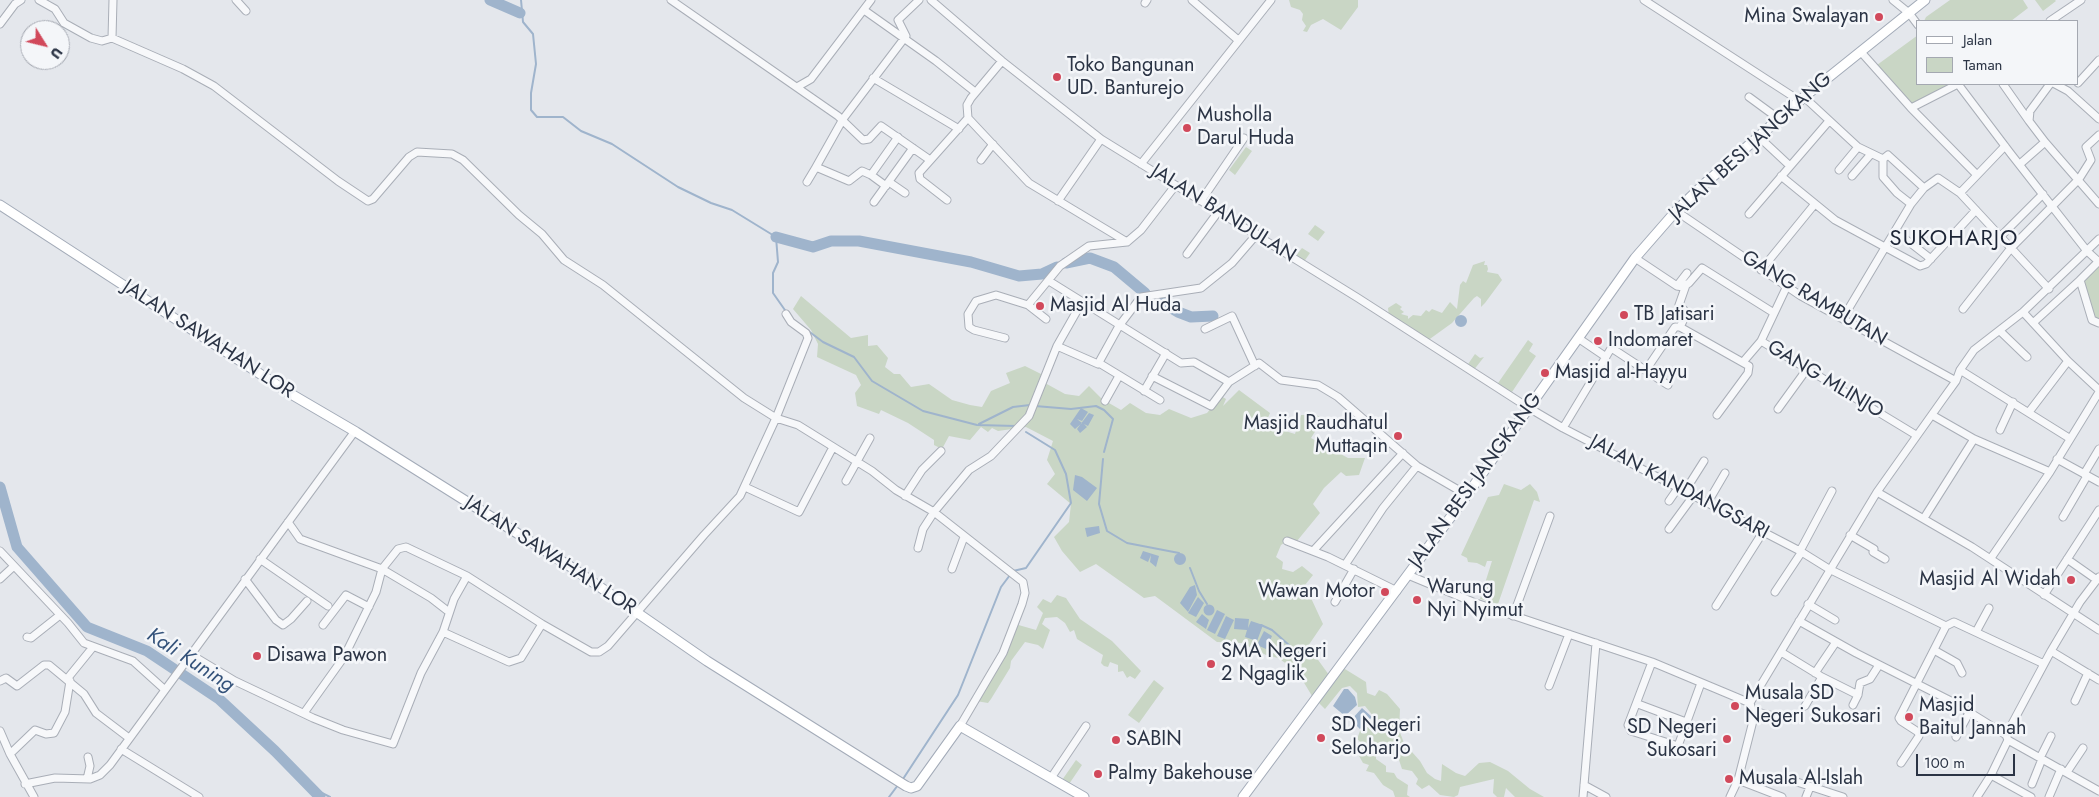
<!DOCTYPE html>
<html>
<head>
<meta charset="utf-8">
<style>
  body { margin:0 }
  #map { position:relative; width:2099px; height:797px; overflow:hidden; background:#e4e7ec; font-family:Jost,sans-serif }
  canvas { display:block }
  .legend { position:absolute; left:1916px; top:20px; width:162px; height:65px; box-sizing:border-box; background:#f4f6f9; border:1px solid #a4a8b1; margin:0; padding:6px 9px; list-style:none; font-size:15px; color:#2b3445 }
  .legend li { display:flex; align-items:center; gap:10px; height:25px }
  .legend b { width:25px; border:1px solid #a4a8b1 }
  .north { position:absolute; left:20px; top:20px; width:50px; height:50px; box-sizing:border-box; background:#f4f6f9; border:1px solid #a4a8b1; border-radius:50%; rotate:126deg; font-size:14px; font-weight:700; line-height:20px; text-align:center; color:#2b3445 }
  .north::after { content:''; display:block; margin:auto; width:18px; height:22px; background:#d1495b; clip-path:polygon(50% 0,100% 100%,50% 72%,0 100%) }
  .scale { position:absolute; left:1916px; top:754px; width:99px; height:22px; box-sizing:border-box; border:2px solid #2b3445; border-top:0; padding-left:6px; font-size:15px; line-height:18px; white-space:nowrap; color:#2b3445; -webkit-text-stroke:4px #f4f6f9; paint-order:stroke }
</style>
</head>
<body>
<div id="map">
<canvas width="2099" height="797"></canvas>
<ul class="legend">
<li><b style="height:6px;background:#fff"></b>Jalan</li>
<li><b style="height:14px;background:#c9d6c5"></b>Taman</li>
</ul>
<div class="north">U</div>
<div class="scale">100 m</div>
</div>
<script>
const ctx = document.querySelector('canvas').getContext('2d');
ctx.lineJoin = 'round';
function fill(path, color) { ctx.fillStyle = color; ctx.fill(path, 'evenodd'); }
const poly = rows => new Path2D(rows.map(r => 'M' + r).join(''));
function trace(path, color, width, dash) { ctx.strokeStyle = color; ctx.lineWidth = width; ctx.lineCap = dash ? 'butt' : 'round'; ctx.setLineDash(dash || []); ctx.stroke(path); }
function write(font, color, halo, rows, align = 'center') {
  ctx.font = font + ' Jost,sans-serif'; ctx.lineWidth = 5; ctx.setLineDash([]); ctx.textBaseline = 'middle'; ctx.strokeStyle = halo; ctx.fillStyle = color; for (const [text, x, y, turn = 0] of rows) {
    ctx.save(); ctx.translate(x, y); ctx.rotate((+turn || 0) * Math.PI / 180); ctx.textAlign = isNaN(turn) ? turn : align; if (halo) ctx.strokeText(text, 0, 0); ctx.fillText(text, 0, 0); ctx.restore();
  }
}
fill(poly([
  [1289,0,1358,0,1358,7,1341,30,1323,19,1311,25,1307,32,1303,31,1306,26,1302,20,1303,14,1300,10,1291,7],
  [1950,0,2023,0,2028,8,2011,21,1924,21,1926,17],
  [2035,0,2055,0,2056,1,2043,11],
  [1918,35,1918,84,1952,84,1911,105,1877,65],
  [1246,147,1252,151,1235,175,1229,170],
  [1315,225,1325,232,1318,241,1308,234],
  [1302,248,1310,253,1303,263,1294,258],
  [1485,261,1484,265,1487,265,1488,269,1487,272,1498,274,1502,280,1485,303,1481,307,1481,299,1477,296,1474,298,1452,323,1427,341,1389,317,1388,308,1396,303,1402,307,1400,309,1404,312,1401,314,1408,316,1408,319,1413,315,1421,316,1426,310,1429,312,1432,309,1442,313,1450,302,1457,309,1460,285,1463,281,1466,283,1473,265],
  [2099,262,2099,323,2092,320,2080,280],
  [801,296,851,338,868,335,868,346,877,345,888,358,885,367,894,374,900,374,911,387,929,384,952,400,970,405,982,407,991,391,1010,383,1006,373,1025,366,1041,374,1045,383,1065,394,1079,396,1089,386,1102,399,1121,410,1130,403,1146,413,1160,415,1169,409,1191,418,1207,413,1221,396,1226,399,1223,406,1239,390,1270,413,1267,420,1271,425,1282,430,1295,434,1301,415,1306,415,1310,411,1323,419,1311,438,1348,458,1365,458,1359,475,1346,476,1341,472,1324,488,1313,504,1320,513,1297,541,1287,541,1281,545,1276,557,1283,562,1282,569,1293,572,1302,566,1313,575,1305,585,1323,624,1308,646,1329,675,1340,666,1366,682,1367,693,1375,696,1379,690,1387,694,1400,709,1399,730,1404,743,1420,761,1427,773,1435,779,1441,781,1442,764,1456,773,1465,776,1479,763,1490,762,1508,771,1530,789,1544,797,1515,797,1506,788,1504,797,1497,797,1493,793,1494,779,1460,787,1458,795,1454,797,1440,795,1429,785,1422,789,1416,784,1418,779,1412,771,1402,769,1399,760,1390,755,1385,743,1376,751,1376,759,1386,766,1386,772,1394,773,1397,778,1408,785,1407,795,1410,797,1395,797,1393,791,1383,785,1374,773,1366,771,1369,765,1363,763,1358,754,1365,746,1357,739,1360,731,1374,717,1365,706,1358,707,1357,693,1350,686,1342,688,1325,709,1312,696,1297,671,1278,658,1266,655,1242,643,1217,642,1155,596,1144,598,1096,564,1080,572,1062,551,1054,537,1069,522,1071,504,1047,484,1055,474,1047,460,1053,441,1026,427,998,431,992,428,988,432,981,427,970,440,949,436,942,449,934,445,934,440,908,423,881,410,879,414,857,406,855,393,861,385,856,375,817,357,818,344,811,330,793,309],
  [1528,340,1533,344,1529,351,1536,356,1510,395,1496,386],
  [1475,354,1480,358,1484,357,1473,371,1466,367],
  [1504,484,1521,490,1530,484,1537,492,1540,502,1534,500,1498,604,1480,599,1492,561,1487,561,1485,567,1477,563,1468,562,1467,558,1461,555,1488,497,1499,495],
  [1057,595,1066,598,1080,619,1112,641,1141,671,1135,679,1130,676,1127,678,1123,671,1118,672,1118,665,1110,662,1108,667,1104,666,1101,663,1103,655,1077,639,1074,630,1070,632,1065,623,1057,617,1045,618,1042,624,1050,630,1043,649,1038,645,1025,642,1011,661,1010,668,991,699,988,703,976,701,1015,624,1036,630,1043,613,1037,607,1043,599,1051,603],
  [1154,680,1164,688,1139,723,1128,715],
  [1076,760,1082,765,1067,787,1060,783]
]), '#c9d6c5');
fill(poly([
  '1455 321a6 6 0 1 1 12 0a6 6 0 1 1-12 0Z',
  [1081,408,1088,412,1082,421,1077,419,1082,423,1075,429,1070,424],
  [1089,413,1094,415,1088,426,1084,424,1087,427,1080,433,1077,429],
  [1075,475,1082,477,1097,488,1087,501,1073,490],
  [1099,526,1100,533,1087,537,1085,528],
  [1143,551,1159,556,1156,567,1150,562,1151,555,1148,562,1140,558],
  '1174 559a6 6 0 1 1 12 0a6 6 0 1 1-12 0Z',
  [1195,585,1197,595,1188,612,1180,603,1190,587],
  [1198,597,1204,603,1196,617,1188,613],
  '1203.5 610a5.5 5.5 0 1 1 11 0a5.5 5.5 0 1 1-11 0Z',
  [1217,610,1225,614,1215,634,1207,630],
  [1202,614,1209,620,1206,629,1196,622],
  [1226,616,1234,620,1225,639,1217,636],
  [1235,618,1249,619,1248,628,1251,621,1263,625,1257,641,1245,637,1247,630,1234,629],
  [1264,631,1272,636,1266,649,1257,645],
  [1344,689,1348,689,1355,697,1357,705,1345,716,1333,706],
  [1362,708,1372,717,1360,729,1351,720]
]), '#9fb4cc');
trace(poly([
  [521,0,523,22,533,34,536,64,531,93,531,110,537,117,563,117,581,131,612,144,678,187,711,203,732,210,776,237,778,262,773,273,773,293,787,313],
  [807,330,823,342,854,357,872,381,923,411,977,425,1016,426],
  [1035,406,1071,409,1096,406,1104,410,1113,419,1104,452],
  [979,424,1013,407,1030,405],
  [1103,459,1099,504,1107,531,1127,543,1179,553],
  [1190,568,1199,591,1207,604],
  [1013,571,1026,568,1071,503,1066,474,1055,450,1026,432],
  [1261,625,1272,630,1299,654],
  [903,779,958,695,1001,587,1010,575],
  [316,790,330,797],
  [889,797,898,785]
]), '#9fb4cc', 2);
trace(poly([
  [490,0,520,13],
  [776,237,813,247,831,241,859,241,971,262,1019,276,1042,274,1057,267],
  [1066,263,1090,258,1114,267,1145,293],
  [1153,297,1178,312,1191,317,1213,316],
  [0,487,17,547,87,627,147,651,219,699,275,751,320,797]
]), '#9fb4cc', 11);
const minor = poly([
  [39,0,55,9,64,23,91,38,102,41,112,38],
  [113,0,112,38,183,69,214,86,338,181,368,201,373,199,409,157,417,152,452,154,463,160,519,215,542,234,564,260,603,285,744,398,776,418,808,338,806,333,791,322,786,314],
  [236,0,246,11],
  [671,0,838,116,863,140,869,139,881,126,930,160],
  [931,0,1002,61,1101,139,1358,298,1529,408,1563,428,1800,551,1829,569,1946,626],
  [1192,0,1238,40],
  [1644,0,1800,101],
  [1893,0,1909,13,1918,25],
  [1145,3,1147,0],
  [864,10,936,61,975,92],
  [2050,21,2081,0],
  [0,24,15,4,21,0],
  [1861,52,1911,108,1958,84],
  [1002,61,971,98,967,105,968,118,1029,183,1127,242,1141,230,1175,186],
  [873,78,959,129],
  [2078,83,2099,60],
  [1958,84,2011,154,2087,251,2099,262],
  [2003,84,2029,121],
  [2055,84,2068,91,2099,119],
  [797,87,811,79,871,0],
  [1749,97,1779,119],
  [1804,97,1858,147,1883,159,1883,177,1897,193,1911,204],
  [1911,108,1977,175],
  [1759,137,1790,166],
  [2045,142,2099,204],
  [1883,159,1888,155,1924,188],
  [981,160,993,144],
  [1141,164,1271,0],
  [2020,164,2045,142,2029,121,2030,111,2050,84],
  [1839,170,1858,147],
  [871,175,862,171,849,181,816,167,843,119,906,36,898,20,919,0],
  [1781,176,1835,220,1920,266,1926,264,1976,210],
  [1852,176,1871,154],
  [807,182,816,167],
  [889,182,905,193],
  [886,186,871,175,898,137],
  [1960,193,2005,146],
  [947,200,920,179,919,173,968,118],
  [1058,201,1101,139],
  [1201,201,1244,138],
  [874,202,913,148],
  [1676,211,1801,296,1956,381],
  [1749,214,1829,121],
  [1895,231,1931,259],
  [2000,237,2043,194],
  [1187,254,1218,212],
  [1635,258,1677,286,1683,287,1689,283,1702,268,1774,313],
  [2098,262,2080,280,2092,320,2099,323],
  [1761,270,1814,205],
  [1049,281,1181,363,1194,362,1229,382],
  [1677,286,1687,273],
  [1963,309,2011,248,2079,179,2091,160,2086,147,2099,135],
  [2023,312,2068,361,2099,390],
  [1843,318,1911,204,1924,188,1938,178,1960,193,2049,289],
  [1046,319,1028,305,1060,266,1089,246,1127,242],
  [2033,323,2080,280],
  [1680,327,1685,317,1685,311,1679,305,1686,285],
  [1205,329,1232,316,1255,366],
  [2000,331,2027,357],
  [1005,338,974,330,969,327,968,314,976,301,996,295,1028,305],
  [1578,338,1606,357],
  [1761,341,1916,435],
  [1057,346,1098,364,1119,326,1141,297,1201,288,1232,263,1257,234],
  [1743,362,1761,341,1787,286],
  [1099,363,1160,400],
  [1646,370,1675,327,1680,327,1749,366,1748,373,1717,415],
  [1960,370,2069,438],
  [1152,376,1211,406,1229,382,1259,363,1281,380,1318,385,1338,397,1417,466,1467,495],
  [1144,391,1166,353],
  [1105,401,1119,376],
  [1778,409,1807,369],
  [2029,412,2068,361],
  [1932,415,1974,439,2050,472],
  [1563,428,1610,350,1613,349,1668,385],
  [2000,430,2013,402],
  [2057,459,2099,482],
  [2084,474,2099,449],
  [846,481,870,438],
  [745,487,799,512,833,447],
  [1685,491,1704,461],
  [1877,492,1972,547,2099,630],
  [905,496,922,470,941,451],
  [1669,501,1678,488],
  [1708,502,1725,473],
  [2063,517,2087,476],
  [1924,518,1974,439],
  [288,522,300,539,382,569,398,549,406,547,467,576,542,624,591,652,599,652,608,646,704,535,740,496,776,418,798,425,872,471,896,490,934,512,1023,582,1025,593,1022,604,1003,653,960,726],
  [1669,529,1694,495],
  [1850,535,1874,549,1873,552,1885,559],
  [1287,541,1328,557,1397,591],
  [918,548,923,529,934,512,969,470,991,456,1029,416,1057,346,1082,302],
  [0,551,68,623,84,643,133,661,164,689],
  [1313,551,1403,453],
  [1800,551,1832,491],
  [1991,558,2050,472,2099,392],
  [260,559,328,606],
  [2067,559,2097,580],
  [1345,565,1383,508,1417,466],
  [952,569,964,537],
  [1408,575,1473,602,1652,662,1750,703,1754,717,1738,780,1730,797],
  [0,579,14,566],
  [245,579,276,620,283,625,291,619,307,601],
  [1775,592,1801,553],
  [2044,595,2099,510],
  [1335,602,1354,569],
  [1808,604,1835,620],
  [1716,606,1763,532],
  [1513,616,1550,516],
  [1799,621,1856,653,1953,702,2006,735],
  [323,625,346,595,369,607],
  [443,632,509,662,521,658,542,624],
  [1976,632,1989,608],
  [27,637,31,638,60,615],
  [1934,650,1957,663,1962,673],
  [2051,651,2099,680],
  [1781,652,1822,677,1858,695],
  [190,654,235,681,313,718,343,730,393,744,421,673,443,632,454,599,467,576],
  [1652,662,1628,725,1631,731,1678,746,1701,683],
  [1815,673,1836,642],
  [67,679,93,647],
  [0,681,6,678,17,686,44,665,49,665,84,694,96,713,129,738],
  [1549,686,1569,634],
  [2075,701,2088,673],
  [1750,703,1877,492,1943,399,1956,381,1960,370,1974,350,2023,312,2099,239],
  [1638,704,1686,722],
  [1853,705,1858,695,1860,683,1870,679,1879,665],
  [1805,706,1822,677],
  [1753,711,1786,719],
  [304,713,344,657,376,592,382,569,431,598,449,612],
  [0,731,10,754,34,797],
  [1956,737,1969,713],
  [2008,740,2099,791],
  [121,749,199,797],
  [10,754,35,730,46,734,54,733,65,712,70,681],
  [2040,758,2051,736],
  [1901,763,1919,736,1918,732,1901,721,1899,718,1946,626,1954,622,2044,664],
  [2067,772,2083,748],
  [1991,775,2031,797],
  [1051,778,1086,726],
  [87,779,90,766,88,757],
  [1738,780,1782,797],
  [1797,782,1843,797],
  [25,784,55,778,90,779,100,775,110,765,355,431],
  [2032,784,2042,759],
  [1584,785,1606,797],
  [1583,797,1596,643],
  [1806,797,1810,787],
  [1977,797,1991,775,2008,740,2006,735,2051,651,2080,602,2099,577],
  [2049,797,2061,769]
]);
const major = poly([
  [0,205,291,394,356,432,571,567,707,661,906,786,911,788,917,786,960,726,1084,797],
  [1243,797,1467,495,1635,258,1676,211,1702,186,1804,97,1925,0]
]);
trace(minor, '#a9aeb7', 9);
trace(major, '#a3abb8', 11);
trace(minor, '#f7f8fa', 7);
trace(major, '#fff', 9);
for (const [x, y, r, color] of [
  [1879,17,5,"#d1495b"],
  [1057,77,5,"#d1495b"],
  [1187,128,5,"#d1495b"],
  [1040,306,5,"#d1495b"],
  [1624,315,5,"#d1495b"],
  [1598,341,5,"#d1495b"],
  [1545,373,5,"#d1495b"],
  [1398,436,5,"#d1495b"],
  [2071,580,5,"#d1495b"],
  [1385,592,5,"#d1495b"],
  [1417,600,5,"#d1495b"],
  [257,656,5,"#d1495b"],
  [1211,664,5,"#d1495b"],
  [1735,706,5,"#d1495b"],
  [1909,717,5,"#d1495b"],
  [1321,738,5,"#d1495b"],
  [1727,739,5,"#d1495b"],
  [1116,740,5,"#d1495b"],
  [1098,774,5,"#d1495b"],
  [1729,779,5,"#d1495b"]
]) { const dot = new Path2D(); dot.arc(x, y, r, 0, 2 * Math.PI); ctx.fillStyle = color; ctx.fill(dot); trace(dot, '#f4f6f9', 2); }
write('20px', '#2b3445', '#f4f6f9', [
  ["Mina Swalayan",1869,17,"right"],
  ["Toko Bangunan",1067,66],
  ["UD. Banturejo",1067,89],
  ["Musholla",1197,116],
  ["Darul Huda",1197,139],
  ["Masjid Al Huda",1050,306],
  ["TB Jatisari",1634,315],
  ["Indomaret",1608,341],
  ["Masjid al-Hayyu",1555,373],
  ["Masjid Raudhatul",1388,424,"right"],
  ["Muttaqin",1388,447,"right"],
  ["Masjid Al Widah",2061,580,"right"],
  ["Warung",1427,588],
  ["Nyi Nyimut",1427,611],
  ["Wawan Motor",1375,592,"right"],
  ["SMA Negeri",1221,652],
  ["2 Ngaglik",1221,675],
  ["Disawa Pawon",267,656],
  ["Musala SD",1745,694],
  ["Negeri Sukosari",1745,717],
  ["Masjid",1919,706],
  ["Baitul Jannah",1919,729],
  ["SD Negeri",1331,726],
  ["Seloharjo",1331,749],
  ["SD Negeri",1717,728,"right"],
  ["Sukosari",1717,751,"right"],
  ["SABIN",1126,740],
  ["Palmy Bakehouse",1108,774],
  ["Musala Al-Islah",1739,779]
], 'left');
write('20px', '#2b3445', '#f4f6f9', [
  ["JALAN BESI JANGKANG",1751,147,-42],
  ["JALAN BANDULAN",1223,214,32],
  ["GANG RAMBUTAN",1814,299,31],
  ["JALAN SAWAHAN LOR",208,340,33],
  ["GANG MLINJO",1825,380,31],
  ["JALAN BESI JANGKANG",1476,481,-54],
  ["JALAN KANDANGSARI",1679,488,28],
  ["JALAN SAWAHAN LOR",550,556,33]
]);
write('italic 21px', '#34527a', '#f4f6f9', [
  ["Kali Kuning",190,661,33]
]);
ctx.letterSpacing = '1px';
write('22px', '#1d2536', '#f4f6f9', [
  ["SUKOHARJO",1954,240]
]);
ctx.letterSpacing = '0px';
</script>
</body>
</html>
